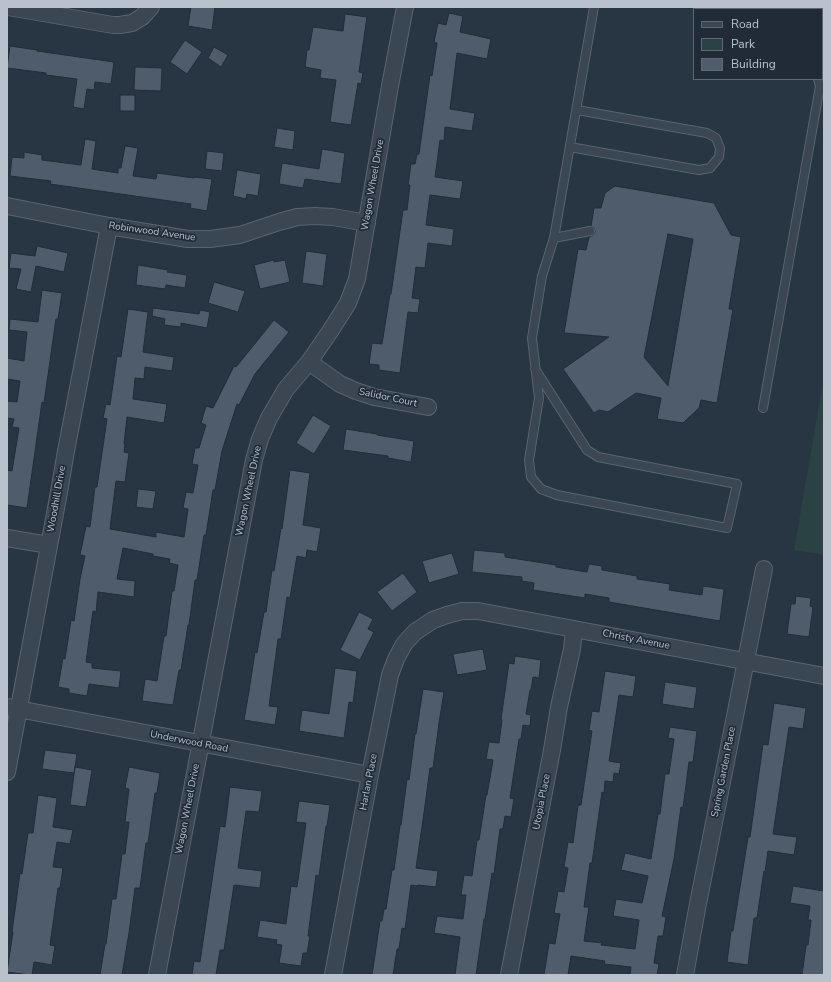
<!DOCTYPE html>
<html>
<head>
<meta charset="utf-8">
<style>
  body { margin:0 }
  #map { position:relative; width:831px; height:982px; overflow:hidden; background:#283542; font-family:"Nunito Sans",sans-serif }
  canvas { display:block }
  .frame { position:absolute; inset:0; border:8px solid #b9c2cc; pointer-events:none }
  .legend { position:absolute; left:693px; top:8px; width:130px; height:72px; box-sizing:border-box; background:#212b37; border:1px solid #5e6773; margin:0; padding:5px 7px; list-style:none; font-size:12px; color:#b9c2cc }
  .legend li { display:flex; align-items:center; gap:8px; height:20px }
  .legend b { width:20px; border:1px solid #5e6773 }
</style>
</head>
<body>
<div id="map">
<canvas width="831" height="982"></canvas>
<div class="frame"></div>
<ul class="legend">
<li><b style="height:5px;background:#3c4652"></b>Road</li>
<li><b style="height:11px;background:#2a4243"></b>Park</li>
<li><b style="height:11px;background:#4e5c6b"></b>Building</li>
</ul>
</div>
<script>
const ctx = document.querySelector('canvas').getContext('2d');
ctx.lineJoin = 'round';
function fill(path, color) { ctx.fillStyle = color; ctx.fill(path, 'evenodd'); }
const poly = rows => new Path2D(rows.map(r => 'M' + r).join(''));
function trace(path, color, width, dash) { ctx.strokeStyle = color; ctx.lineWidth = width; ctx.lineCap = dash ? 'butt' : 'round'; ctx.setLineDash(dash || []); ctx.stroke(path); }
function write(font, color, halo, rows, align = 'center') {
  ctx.font = font + ' "Nunito Sans",sans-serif'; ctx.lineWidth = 3.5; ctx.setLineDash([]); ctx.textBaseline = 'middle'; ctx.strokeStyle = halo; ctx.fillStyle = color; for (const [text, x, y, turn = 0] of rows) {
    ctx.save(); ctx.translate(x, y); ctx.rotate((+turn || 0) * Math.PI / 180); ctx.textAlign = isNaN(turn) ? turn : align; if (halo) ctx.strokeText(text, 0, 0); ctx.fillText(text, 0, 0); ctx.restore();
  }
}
fill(poly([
  [824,376,824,555,794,550]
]), '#2a4243');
const building = poly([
  [191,7,215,7,212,30,188,26,191,7],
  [449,13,463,16,460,32,491,39,487,59,457,53,450,109,475,113,472,131,445,127,444,141,440,140,435,177,463,181,460,199,430,195,426,225,454,229,452,246,428,243,425,268,416,267,412,298,420,299,418,313,408,312,400,373,379,370,379,365,369,364,372,343,382,344,390,294,391,294,403,210,407,210,410,185,408,185,411,164,415,164,417,154,419,154,430,75,432,76,437,43,434,42,438,23,446,25,449,13],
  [345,14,367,17,359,72,363,73,361,84,358,83,351,125,330,122,336,80,320,78,321,70,305,67,307,50,309,50,313,27,343,31,345,14],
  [185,40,202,52,187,74,170,62,185,40],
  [10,46,37,50,37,51,114,62,111,84,95,82,94,90,87,89,84,109,73,107,77,79,46,75,46,73,7,68,10,46],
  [214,47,228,55,221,67,208,58,214,47],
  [135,67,162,68,161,91,134,90,135,67],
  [120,95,135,95,135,111,120,111,120,95],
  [277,128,295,131,293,150,274,147,277,128],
  [85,139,96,141,92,169,118,173,118,168,121,168,125,146,138,148,133,176,156,179,157,173,194,178,194,177,212,179,207,211,190,208,191,204,50,184,51,181,10,176,12,157,24,158,24,152,42,155,42,160,81,165,85,139],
  [322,149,345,153,341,184,305,179,303,188,279,184,282,163,319,169,322,149],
  [207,151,224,153,222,171,205,169,207,151],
  [237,170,261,174,258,196,247,194,246,199,233,196,237,170],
  [615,186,714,203,731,235,741,237,729,309,733,309,717,403,701,400,699,408,683,423,657,419,661,398,636,393,608,412,599,410,594,413,563,369,609,337,564,333,578,249,586,250,589,237,593,235,595,232,594,228,591,226,594,208,601,208,605,193,615,186],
  [668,234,693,239,668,386,644,357,668,234],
  [37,246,68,253,64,272,36,266,31,292,16,289,21,269,9,268,11,253,35,256,37,246],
  [306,251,327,254,323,286,302,283,306,251],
  [274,260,274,262,285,260,290,282,260,289,254,265,274,260],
  [138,265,168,270,167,272,187,275,185,288,166,285,165,289,136,285,138,265],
  [214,282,245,291,238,312,208,303,214,282],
  [42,290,62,293,58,319,56,319,44,403,42,402,27,508,7,505,7,470,12,471,19,428,12,427,14,419,7,418,7,401,17,402,20,381,7,379,7,358,24,361,27,332,9,330,10,319,38,322,42,290],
  [153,308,199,314,200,310,210,312,207,328,181,323,181,327,164,325,165,319,152,316,153,308],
  [128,309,148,312,143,352,174,357,172,371,145,367,144,379,135,378,133,399,167,404,164,423,127,417,124,444,125,444,124,452,129,453,125,482,116,481,110,529,156,537,156,532,184,537,188,509,183,508,186,492,193,493,198,465,192,464,195,448,199,448,206,425,201,423,206,406,213,408,234,366,236,367,274,320,289,332,255,374,239,405,237,404,222,451,215,490,213,490,206,535,204,535,197,580,195,580,189,625,188,625,181,670,179,670,173,705,142,701,145,679,157,681,164,636,166,636,172,591,174,591,178,565,169,563,170,559,153,556,153,554,123,548,117,579,135,581,134,597,98,592,96,612,93,611,86,662,92,663,92,668,121,671,119,688,89,684,87,696,69,693,69,689,58,687,63,658,65,659,71,620,74,621,80,579,85,556,80,555,86,526,90,527,95,487,97,487,107,419,103,418,106,404,110,405,117,356,121,357,128,309],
  [313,415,331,426,314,454,296,443,313,415],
  [346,429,377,434,377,435,414,441,411,462,388,458,388,456,343,450,346,429],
  [290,470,310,473,303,525,321,528,317,552,307,550,306,558,297,556,290,598,287,597,281,639,278,639,269,706,278,707,275,725,244,720,249,691,255,652,257,653,264,612,266,612,272,570,274,571,281,528,282,529,290,470],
  [138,489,156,491,153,509,136,507,138,489],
  [474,550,505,553,505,557,556,565,556,567,587,572,589,564,602,566,602,570,637,576,637,579,670,584,669,590,702,595,703,586,724,589,720,621,609,602,609,598,585,594,585,598,533,590,534,583,522,581,522,577,472,572,474,550],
  [452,553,459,574,429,583,422,561,452,553],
  [403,573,417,592,392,611,377,592,403,573],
  [796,596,811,598,810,606,813,607,809,637,787,634,791,604,795,604,796,596],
  [359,612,373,619,368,629,374,632,360,660,340,650,359,612],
  [483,649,487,670,457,675,453,654,483,649],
  [515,656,541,660,539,678,533,677,531,690,530,690,526,714,531,715,530,726,523,725,521,739,519,739,510,798,514,799,511,817,505,816,503,829,500,829,494,874,492,873,485,919,484,919,476,975,455,975,460,937,434,933,437,916,463,919,466,895,461,895,464,875,472,876,477,840,479,840,486,795,487,795,493,760,486,759,489,742,499,743,502,720,501,719,509,663,514,664,515,656],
  [335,668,357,671,353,703,349,702,344,738,299,731,302,710,329,714,335,668],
  [605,671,636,676,633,697,619,695,609,761,621,763,619,774,614,773,613,782,605,781,604,793,602,792,592,863,590,863,584,907,589,907,584,941,602,943,601,945,635,949,639,920,613,916,616,899,642,903,648,876,621,870,625,853,651,859,658,814,660,814,665,774,669,774,674,739,668,738,670,727,697,731,693,762,689,762,683,808,681,807,674,859,662,916,666,917,663,936,658,936,654,963,659,964,657,975,630,975,631,967,604,964,605,961,571,956,568,975,544,975,549,943,555,944,560,914,554,913,558,891,564,892,568,868,564,867,568,842,573,843,578,805,581,805,592,731,589,730,592,711,599,712,605,671],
  [665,682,697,687,694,709,662,704,665,682],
  [423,689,444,692,439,723,433,768,430,768,424,813,416,868,438,871,436,887,418,885,418,886,411,885,405,929,402,928,399,949,397,949,393,975,372,975,380,921,382,921,384,909,386,909,392,870,394,870,400,825,401,825,407,779,409,780,415,734,416,734,423,689],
  [774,703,806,708,803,729,789,727,773,834,797,837,794,855,768,851,765,872,764,871,757,918,754,918,748,965,727,962,731,931,733,931,748,837,750,837,763,744,768,745,774,703],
  [45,750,77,754,74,773,42,769,45,750],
  [75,767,92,770,86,807,70,805,75,767],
  [129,767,160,773,157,793,155,793,148,843,146,843,140,888,135,888,129,933,122,975,100,975,105,944,106,944,112,899,116,899,122,854,125,854,129,822,125,822,129,789,125,788,129,767],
  [230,787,262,791,259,812,246,811,238,868,262,871,260,888,234,885,224,950,220,950,216,975,192,975,194,961,200,962,220,826,225,827,230,787],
  [38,795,57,798,53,827,73,830,70,844,57,842,53,867,63,868,60,888,58,888,50,945,55,946,52,965,34,962,32,975,30,975,7,972,13,932,12,932,20,873,22,874,28,833,33,833,38,795],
  [299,801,330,805,327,826,326,826,319,876,316,875,308,936,310,936,307,953,303,953,301,966,279,963,282,945,276,944,277,940,257,937,260,920,286,924,291,886,297,887,306,823,296,822,299,801],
  [793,886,824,891,824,975,802,975,806,945,808,945,811,920,808,920,810,906,790,903,793,886]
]);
fill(building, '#4e5c6b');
trace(building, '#232d39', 1);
const service = poly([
  [787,7,787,9],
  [570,147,699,170,710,168,719,157,720,148,716,138,707,133,577,110],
  [554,238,590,231],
  [535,369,587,450,598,457,737,484,727,528,557,495,541,489,531,477,529,460,539,398,532,338,542,276,554,238,594,7],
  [763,408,820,86,818,79]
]);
const minor = poly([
  [8,7,113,25,120,25,132,23,142,17,151,7],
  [7,206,109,226,188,239,210,239,240,235,279,222,297,217,315,216,333,217,367,223],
  [309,362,340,384,356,391,374,397,428,407],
  [7,538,49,545],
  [7,707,370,775],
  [7,772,59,492,66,451,109,226],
  [157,975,254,460,260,439,269,418,286,389,309,362,331,330,348,303,357,279,390,86,405,7],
  [333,975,370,775,390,675,396,659,404,644,415,632,433,620,447,615,462,611,478,611,824,676],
  [509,975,552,750,559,707,572,649,574,629],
  [685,975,697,909,764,569]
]);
trace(service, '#5a646f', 10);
trace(minor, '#5a646f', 18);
trace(service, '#3c4652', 8);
trace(minor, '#3c4652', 16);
write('10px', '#b9c2cc', '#212b37', [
  ["Wagon Wheel Drive",373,185,-80],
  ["Robinwood Avenue",152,232,8],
  ["Salidor Court",388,398,12],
  ["Wagon Wheel Drive",249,491,-78],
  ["Woodhill Drive",57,499,-80],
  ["Christy Avenue",636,640,11],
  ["Underwood Road",189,742,11],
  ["Spring Garden Place",724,772,-79],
  ["Harlan Place",369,782,-79],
  ["Utopia Place",542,802,-79],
  ["Wagon Wheel Drive",188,809,-79]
]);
</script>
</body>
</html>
